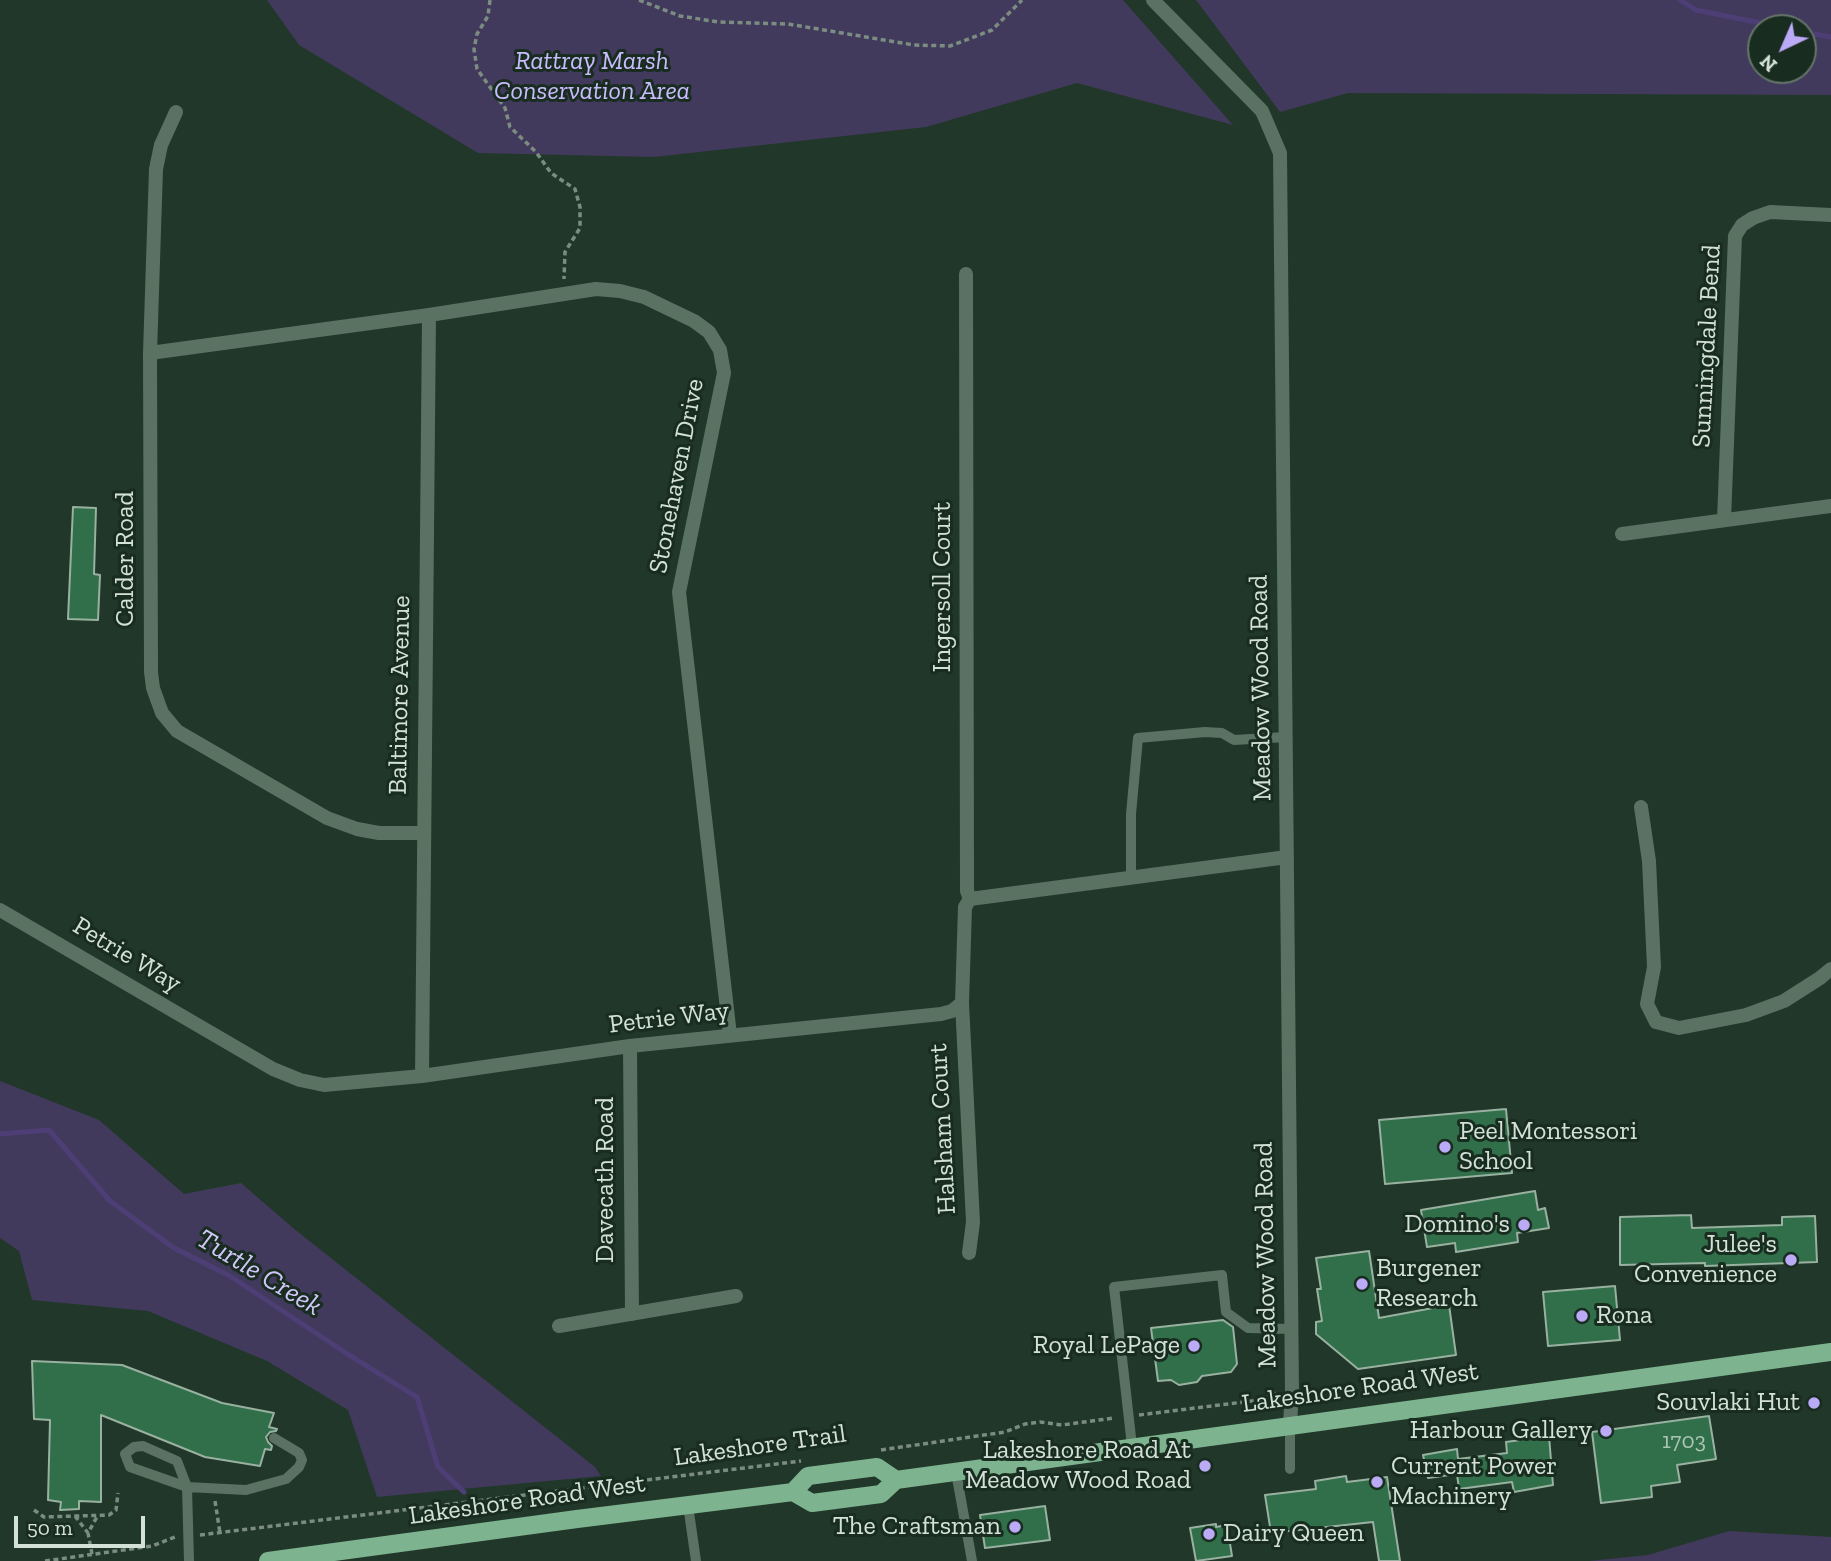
<!DOCTYPE html>
<html>
<head>
<meta charset="utf-8">
<style>
  body { margin:0 }
  #map { position:relative; width:1831px; height:1561px; overflow:hidden; background:#213729; font-family:"Zilla Slab",serif }
  canvas { display:block }
  .north { position:absolute; left:1747px; top:14px; width:70px; height:70px; box-sizing:border-box; background:#182c1f; border:2px solid #637469; border-radius:50%; rotate:224deg; font-size:19px; font-weight:700; line-height:28px; text-align:center; color:#d4e1d8 }
  .north::after { content:''; display:block; margin:auto; width:24px; height:32px; background:#bbaaf6; clip-path:polygon(50% 0,100% 100%,50% 72%,0 100%) }
  .scale { position:absolute; left:14px; top:1516px; width:131px; height:32px; box-sizing:border-box; border:4px solid #d4e1d8; border-top:0; padding-left:9px; font-size:21px; line-height:24px; white-space:nowrap; color:#d4e1d8; -webkit-text-stroke:5px #182c1f; paint-order:stroke }
</style>
</head>
<body>
<div id="map">
<canvas width="1831" height="1561"></canvas>
<div class="north">N</div>
<div class="scale">50 m</div>
</div>
<script>
const ctx = document.querySelector('canvas').getContext('2d');
ctx.lineJoin = 'round';
function fill(path, color) { ctx.fillStyle = color; ctx.fill(path, 'evenodd'); }
const poly = rows => new Path2D(rows.map(r => 'M' + r).join(''));
function trace(path, color, width, dash) { ctx.strokeStyle = color; ctx.lineWidth = width; ctx.lineCap = dash ? 'butt' : 'round'; ctx.setLineDash(dash || []); ctx.stroke(path); }
function write(font, color, halo, rows, align = 'center') {
  ctx.font = font + ' "Zilla Slab",serif'; ctx.lineWidth = 6; ctx.setLineDash([]); ctx.textBaseline = 'middle'; ctx.strokeStyle = halo; ctx.fillStyle = color; for (const [text, x, y, turn = 0] of rows) {
    ctx.save(); ctx.translate(x, y); ctx.rotate((+turn || 0) * Math.PI / 180); ctx.textAlign = isNaN(turn) ? turn : align; if (halo) ctx.strokeText(text, 0, 0); ctx.fillText(text, 0, 0); ctx.restore();
  }
}
fill(poly([
  [267,0,1123,0,1233,125,1077,83,926,127,654,157,478,153,299,45],
  [1196,0,1831,0,1831,95,1348,93,1280,112],
  [1761,28,1803,28,1803,70,1761,70],
  [0,1081,99,1120,184,1194,241,1183,293,1228,595,1467,601,1476,377,1497,348,1410,267,1361,148,1311,32,1300,19,1251,0,1238],
  [1729,1531,1831,1537,1831,1561,1589,1561,1648,1555]
]), '#423a5c');
trace(poly([
  [1680,0,1696,10,1786,28],
  [1803,32,1831,37],
  [0,1134,49,1130,110,1201,174,1248,230,1276,346,1353,417,1397,438,1467,464,1492]
]), '#4d3f75', 5);
const building = poly([
  [73,507,96,508,94,574,100,575,98,620,68,619,73,507],
  [1506,1109,1512,1173,1385,1184,1379,1120,1506,1109],
  [1535,1191,1538,1210,1545,1208,1549,1228,1517,1233,1518,1242,1456,1252,1455,1243,1427,1247,1421,1210,1535,1191],
  [1691,1215,1692,1228,1782,1225,1782,1217,1815,1216,1817,1262,1705,1266,1705,1263,1620,1265,1620,1217,1691,1215],
  [1369,1251,1379,1318,1449,1305,1456,1355,1358,1369,1316,1334,1316,1322,1322,1321,1317,1289,1321,1289,1316,1258,1369,1251],
  [1615,1286,1620,1340,1548,1346,1543,1292,1615,1286],
  [1223,1320,1233,1327,1237,1364,1231,1372,1202,1376,1197,1382,1179,1385,1171,1380,1158,1381,1151,1328,1223,1320],
  [32,1361,122,1365,222,1403,274,1413,269,1427,277,1429,276,1431,270,1432,266,1437,268,1442,272,1446,271,1450,265,1449,260,1466,205,1457,101,1415,101,1502,79,1501,79,1509,60,1510,61,1502,48,1500,50,1420,34,1419,32,1361],
  [1709,1416,1716,1459,1677,1465,1680,1482,1651,1486,1652,1497,1601,1503,1592,1432,1709,1416],
  [1549,1436,1553,1485,1514,1492,1512,1482,1459,1489,1457,1474,1428,1478,1423,1455,1457,1449,1458,1459,1507,1453,1506,1442,1549,1436],
  [1346,1476,1347,1482,1387,1477,1400,1561,1379,1561,1373,1522,1271,1533,1265,1495,1316,1489,1315,1481,1346,1476],
  [1045,1506,1050,1540,985,1548,980,1515,1045,1506],
  [1216,1524,1216,1527,1227,1525,1232,1556,1196,1561,1190,1528,1216,1524]
]);
fill(building, '#306f4a');
trace(building, '#99b1a0', 2);
trace(poly([
  [490,0,488,16,477,34,474,49,477,69,505,108,510,127,536,152,551,173,575,189,580,207,580,228,565,252,564,279],
  [639,0,680,16,719,22,788,24,914,45,950,46,992,30,1022,0],
  [1139,1415,1260,1400,1276,1393],
  [881,1450,1005,1432,1025,1424,1040,1422,1062,1425,1114,1418],
  [215,1501,220,1533],
  [34,1510,44,1517,109,1515,116,1510,118,1493],
  [75,1516,88,1533],
  [200,1535,801,1461],
  [92,1554,88,1533,98,1515],
  [45,1561,152,1546,175,1537]
]), '#7b8c81', 3.5, [5, 3.5]);
trace(poly([
  [1131,877,1131,814,1138,738,1205,732,1222,733,1234,740,1286,737],
  [1132,1446,1114,1287,1222,1275,1226,1312,1248,1328,1291,1329],
  [1290,1469,1290,1424],
  [956,1472,972,1561],
  [688,1505,696,1561],
  [189,1561,187,1487,177,1461,143,1446,134,1447,125,1454,130,1467,187,1487,246,1490,286,1479,299,1467,302,1460,299,1453,274,1438]
]), '#597261', 10);
trace(poly([
  [1153,0,1262,111,1280,153,1292,1391,1290,1424],
  [176,112,161,145,156,169,150,353,151,672,153,688,162,713,177,731,327,818,357,829,379,833,424,833],
  [966,274,967,891,970,899],
  [150,353,429,315,596,289,620,291,644,297,694,321,709,332,720,350,724,373,679,592,730,1035],
  [1724,520,1735,236,1742,225,1753,218,1770,212,1831,215],
  [1622,534,1831,506],
  [1641,807,1649,861,1654,967,1647,1004,1656,1022,1679,1028,1746,1015,1784,1001,1820,978,1831,969],
  [0,910,273,1069,300,1080,324,1085,422,1076,630,1046,941,1014,952,1011,962,1003,965,907,970,899,1287,857],
  [962,1003,973,1222,969,1253],
  [630,1046,632,1314],
  [422,1076,429,315],
  [559,1326,736,1296]
]), '#597261', 14);
trace(poly([
  [793,1492,808,1476,877,1467,896,1480],
  [268,1561,577,1519,793,1492,812,1503,881,1494,896,1480,1831,1352]
]), '#7eb390', 18);
for (const [x, y, r, color] of [
  [1445,1147,7,"#bbaaf6"],
  [1524,1225,7,"#bbaaf6"],
  [1791,1260,7,"#bbaaf6"],
  [1362,1284,7,"#bbaaf6"],
  [1582,1316,7,"#bbaaf6"],
  [1194,1346,7,"#bbaaf6"],
  [1814,1403,7,"#bbaaf6"],
  [1606,1431,7,"#bbaaf6"],
  [1205,1466,7,"#bbaaf6"],
  [1377,1482,7,"#bbaaf6"],
  [1015,1527,7,"#bbaaf6"],
  [1209,1534,7,"#bbaaf6"]
]) { const dot = new Path2D(); dot.arc(x, y, r, 0, 2 * Math.PI); ctx.fillStyle = color; ctx.fill(dot); trace(dot, '#182c1f', 2.5); }
write('23px', '#abc4b4', null, [
  ["1703",1684,1441]
]);
write('italic 26px', '#c9bbfe', '#182c1f', [
  ["Rattray Marsh",592,62],
  ["Conservation Area",592,92]
]);
write('26px', '#d4e1d8', '#182c1f', [
  ["Sunningdale Bend",1707,346,-87],
  ["Stonehaven Drive",677,476,-79],
  ["Calder Road",126,559,-90],
  ["Ingersoll Court",943,587,-90],
  ["Meadow Wood Road",1261,688,-91],
  ["Baltimore Avenue",400,695,-89],
  ["Petrie Way",127,955,31],
  ["Petrie Way",669,1018,-7],
  ["Halsham Court",943,1129,-93],
  ["Davecath Road",606,1180,-90],
  ["Meadow Wood Road",1266,1255,-91],
  ["Lakeshore Road West",1360,1388,-8],
  ["Lakeshore Trail",760,1446,-8],
  ["Lakeshore Road West",527,1500,-8]
]);
write('26px', '#d4e1d8', '#182c1f', [
  ["Peel Montessori",1459,1132,"left"],
  ["School",1459,1162,"left"],
  ["Domino's",1510,1225],
  ["Julee's",1777,1245],
  ["Convenience",1777,1275],
  ["Burgener",1376,1269,"left"],
  ["Research",1376,1299,"left"],
  ["Rona",1596,1316,"left"],
  ["Royal LePage",1180,1346],
  ["Souvlaki Hut",1800,1403],
  ["Harbour Gallery",1592,1431],
  ["Lakeshore Road At",1191,1451],
  ["Meadow Wood Road",1191,1481],
  ["Current Power",1391,1467,"left"],
  ["Machinery",1391,1497,"left"],
  ["The Craftsman",1001,1527],
  ["Dairy Queen",1223,1534,"left"]
], 'right');
write('italic 28px', '#d0c6f9', '#182c1f', [
  ["Turtle Creek",259,1273,31]
]);
</script>
</body>
</html>
